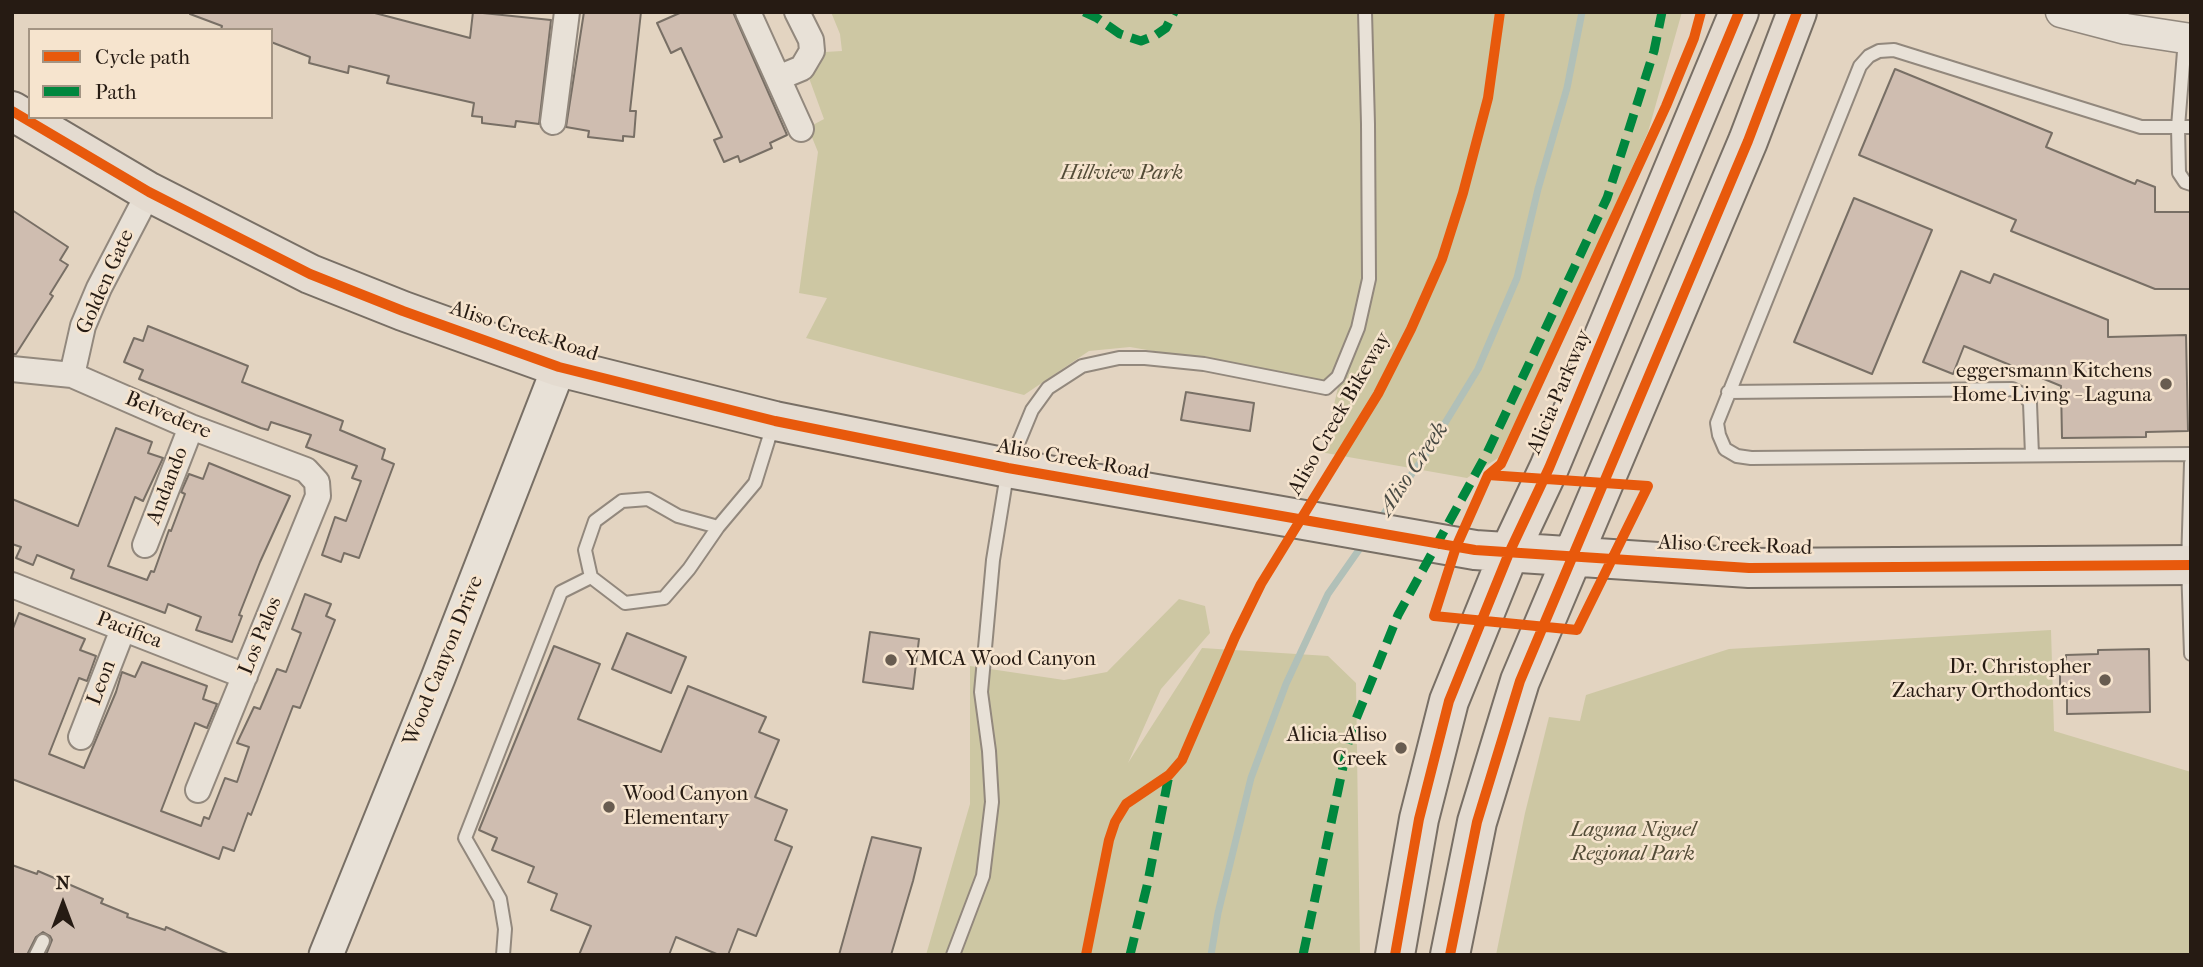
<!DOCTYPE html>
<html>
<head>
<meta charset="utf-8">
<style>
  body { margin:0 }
  #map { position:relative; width:2203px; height:967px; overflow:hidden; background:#e3d4c1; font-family:"IM FELL French Canon",serif }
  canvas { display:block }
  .frame { position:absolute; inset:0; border:14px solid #261b13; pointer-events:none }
  .legend { position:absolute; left:28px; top:28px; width:245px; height:91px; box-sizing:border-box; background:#f6e4ce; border:2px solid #a39483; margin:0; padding:9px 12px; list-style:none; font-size:21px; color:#261b13 }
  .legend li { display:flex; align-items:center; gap:14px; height:35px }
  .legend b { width:35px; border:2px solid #a39483 }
  .north { position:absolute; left:28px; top:869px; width:70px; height:70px; -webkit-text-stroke:5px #f6e4ce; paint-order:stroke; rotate:0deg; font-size:19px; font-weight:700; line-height:28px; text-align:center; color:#261b13 }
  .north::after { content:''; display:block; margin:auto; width:24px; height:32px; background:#261b13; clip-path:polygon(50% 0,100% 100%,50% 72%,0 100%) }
</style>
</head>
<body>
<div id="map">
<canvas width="2203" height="967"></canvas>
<div class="frame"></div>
<ul class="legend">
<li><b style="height:9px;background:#e8590c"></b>Cycle path</li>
<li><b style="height:9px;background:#00873e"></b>Path</li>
</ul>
<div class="north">N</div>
</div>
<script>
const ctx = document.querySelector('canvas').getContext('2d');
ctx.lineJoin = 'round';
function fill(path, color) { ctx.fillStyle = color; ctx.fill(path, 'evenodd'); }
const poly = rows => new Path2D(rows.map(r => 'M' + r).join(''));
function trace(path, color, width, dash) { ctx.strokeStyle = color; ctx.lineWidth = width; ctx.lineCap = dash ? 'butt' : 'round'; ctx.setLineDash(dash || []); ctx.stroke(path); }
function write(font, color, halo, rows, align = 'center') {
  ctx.font = font + ' "IM FELL French Canon",serif'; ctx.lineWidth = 5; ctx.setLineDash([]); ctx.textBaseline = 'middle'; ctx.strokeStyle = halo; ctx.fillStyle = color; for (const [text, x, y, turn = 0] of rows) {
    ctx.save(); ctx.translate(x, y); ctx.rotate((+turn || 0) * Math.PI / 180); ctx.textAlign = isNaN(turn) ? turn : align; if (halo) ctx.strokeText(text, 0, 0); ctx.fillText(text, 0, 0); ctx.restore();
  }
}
fill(poly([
  [831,12,1682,12,1648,132,1573,299,1498,458,1467,478,1320,452,1325,444,1339,383,1130,347,1089,351,1024,395,806,338,827,298,799,293,818,152,809,130,811,126,824,119,809,78,820,65,825,52,842,51,840,34],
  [1179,599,1205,606,1210,633,1161,689,1128,763,1202,648,1328,656,1356,683,1360,955,926,955,970,804,970,666,1064,680,1107,672],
  [2051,630,2054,731,2191,772,2191,955,1496,955,1525,813,1549,717,1580,721,1586,695,1729,649]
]), '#cdc7a3');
trace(poly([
  [1378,522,1428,451,1478,369,1517,278,1538,189,1567,88,1582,12],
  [1211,955,1218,913,1251,778,1286,684,1328,594,1363,544]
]), '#b1c0b8', 7);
const building = poly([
  [191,12,371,12,470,38,473,12,551,20,539,124,516,121,515,127,482,123,482,117,472,116,474,103,387,83,389,76,349,66,348,73,309,63,310,57,271,42,271,30,221,30,222,26,190,14,191,12],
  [584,12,641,12,630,111,636,111,634,137,623,136,623,141,588,137,589,131,566,127,584,12],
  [682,12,733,12,787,135,770,143,772,148,740,162,738,156,724,162,714,140,722,137,681,48,671,53,657,23,682,12],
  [1895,69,2052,133,2046,147,2135,184,2137,180,2155,187,2155,212,2191,212,2191,289,2155,289,2011,231,2016,220,1859,155,1895,69],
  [1854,198,1932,230,1872,374,1794,342,1854,198],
  [12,210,68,247,60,260,68,265,50,294,53,296,16,354,12,354,12,210],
  [1961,271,1990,283,1994,274,2108,320,2108,337,2186,335,2188,431,2146,432,2146,437,2062,438,2061,386,1964,346,1953,374,1923,362,1961,271],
  [148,326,248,366,242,382,343,421,340,430,385,449,382,459,394,464,359,558,344,553,341,562,322,555,335,517,346,521,361,481,352,478,357,466,306,447,311,435,271,422,268,430,261,428,139,379,143,370,124,362,134,338,143,341,148,326],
  [1186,392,1254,403,1250,431,1181,420,1186,392],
  [116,428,152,442,148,453,163,458,143,501,135,497,108,566,147,580,151,571,154,572,169,530,171,531,185,494,181,492,189,474,203,479,209,463,290,496,260,562,239,615,242,616,232,642,196,630,201,617,168,604,165,613,71,578,74,570,37,555,33,565,16,558,21,547,12,544,12,499,78,526,116,428],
  [305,594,331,604,326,616,335,620,300,708,293,706,251,815,248,813,234,851,223,847,219,859,12,779,12,631,19,613,85,639,80,650,96,656,87,681,79,678,49,754,84,768,116,692,122,672,135,677,142,662,207,686,203,699,217,704,207,728,195,723,161,811,201,826,204,817,209,819,225,778,237,782,249,747,237,743,254,707,260,709,277,669,286,672,301,633,292,629,305,594],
  [870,632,919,639,913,689,863,682,870,632],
  [627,633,686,657,671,693,612,669,627,633],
  [554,646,600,664,578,719,661,752,688,686,766,717,759,732,779,740,755,797,787,810,775,840,792,847,756,936,738,929,728,955,719,955,676,937,669,955,579,955,591,926,551,910,557,894,528,882,534,867,492,850,497,838,479,830,554,646],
  [2149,649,2150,712,2067,714,2067,696,2060,696,2060,663,2066,663,2066,655,2098,654,2098,650,2149,649],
  [872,837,921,848,913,881,891,955,839,955,872,837],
  [12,865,37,874,38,871,103,899,101,903,128,914,127,917,165,930,166,927,230,955,46,955,52,940,50,936,43,932,36,937,27,955,12,955,12,865]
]);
fill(building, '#cfbdb0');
trace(building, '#786f65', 2);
const service = poly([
  [2185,39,2178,127,2179,173,2185,182,2191,184],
  [2191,127,2141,127,1894,50,1879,51,1869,56,1860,66,1717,423,1719,435,1725,449,1737,456,1751,458,2191,454],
  [1728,392,2012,389,2024,395,2030,403,2032,455],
  [2191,463,2188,565,2191,654],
  [718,527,689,569,664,598,625,603,591,577,585,550,595,521,622,501,648,499,678,516,718,527,755,483,773,425],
  [36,955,43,941],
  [503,955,505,929,500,899,465,838,561,592,591,577],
  [953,955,983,876,992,802,989,751,981,692,993,560,1008,468,1032,410,1048,388,1082,366,1119,358,1145,358,1204,364,1326,388,1338,377,1358,328,1369,279,1368,124,1365,12]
]);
const minor = poly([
  [748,12,801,129],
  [778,78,802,68,812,51,811,40,797,12],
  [553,122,567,12],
  [12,369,72,375,191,427,306,470,317,482,318,496,198,790],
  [72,375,83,326,99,288,149,192],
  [145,545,191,427],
  [12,585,245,676],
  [81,737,123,629]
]);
const tertiary = poly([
  [2061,12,2126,29,2191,39]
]);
const secondary = poly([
  [326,955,438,678,559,367]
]);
const primary = poly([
  [12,111,149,192,310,274,403,311,559,367,775,421,1008,468,1475,550,1749,568,2191,565],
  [1395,955,1419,819,1449,701,1509,553,1549,468,1739,12],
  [1450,955,1477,822,1520,681,1748,141,1797,12]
]);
trace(service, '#92887d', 16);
trace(minor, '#92887d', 28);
trace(tertiary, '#92887d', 33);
trace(secondary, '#786f65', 37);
trace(primary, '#786f65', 42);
trace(service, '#e8e1d7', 12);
trace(minor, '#e8e1d7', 24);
trace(tertiary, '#e8e1d7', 30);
trace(secondary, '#e8e1d7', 33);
trace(primary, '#e4dbd0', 38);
trace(poly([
  [1084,12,1097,18,1120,34,1141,41,1156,35,1166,28,1174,12],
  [1130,955,1147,886,1169,775],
  [1303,955,1350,734,1398,615,1487,453,1607,198,1654,51,1662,12]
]), '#00873e', 9, [18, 9]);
trace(poly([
  [12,111,149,192,310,274,403,311,559,367,775,421,1008,468,1475,550,1749,568,2191,565],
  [1488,475,1648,486,1577,630,1434,616,1456,547,1488,475,1501,464,1666,106,1694,38,1701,12],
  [1086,955,1109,840,1115,822,1126,804,1169,775,1182,760,1235,637,1261,584,1378,394,1411,329,1442,259,1463,193,1488,98,1500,12],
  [1395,955,1419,819,1449,701,1509,553,1549,468,1739,12],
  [1450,955,1477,822,1520,681,1748,141,1797,12]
]), '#e8590c', 10);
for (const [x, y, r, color] of [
  [2166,384,7,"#685c50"],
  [891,660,7,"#685c50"],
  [2105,680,7,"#685c50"],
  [1401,748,7,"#685c50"],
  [609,807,7,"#685c50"]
]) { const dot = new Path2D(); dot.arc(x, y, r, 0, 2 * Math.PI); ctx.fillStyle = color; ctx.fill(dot); trace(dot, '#f6e4ce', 2.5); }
write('italic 21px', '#534c37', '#f6e4ce', [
  ["Hillview Park",1122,174],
  ["Laguna Niguel",1633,831],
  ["Regional Park",1633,855]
]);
write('21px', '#261b13', '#f6e4ce', [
  ["Golden Gate",106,282,-66],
  ["Aliso Creek Road",524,332,18],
  ["Alicia Parkway",1560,392,-67],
  ["Aliso Creek Bikeway",1340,414,-60],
  ["Belvedere",168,416,23],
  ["Aliso Creek Road",1073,460,10],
  ["Andando",168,486,-69],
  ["Aliso Creek Road",1735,546,2],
  ["Pacifica",129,631,21],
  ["Los Palos",261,636,-68],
  ["Wood Canyon Drive",444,661,-68],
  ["Leon",102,683,-69]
]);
write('21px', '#261b13', '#f6e4ce', [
  ["eggersmann Kitchens",2152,372],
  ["Home Living - Laguna",2152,396],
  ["YMCA Wood Canyon",905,660,"left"],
  ["Dr. Christopher",2091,668],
  ["Zachary Orthodontics",2091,692],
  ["Alicia-Aliso",1387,736],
  ["Creek",1387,760],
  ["Wood Canyon",623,795,"left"],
  ["Elementary",623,819,"left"]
], 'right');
write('italic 23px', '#494a43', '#f6e4ce', [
  ["Aliso Creek",1414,469,-56]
]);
</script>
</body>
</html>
